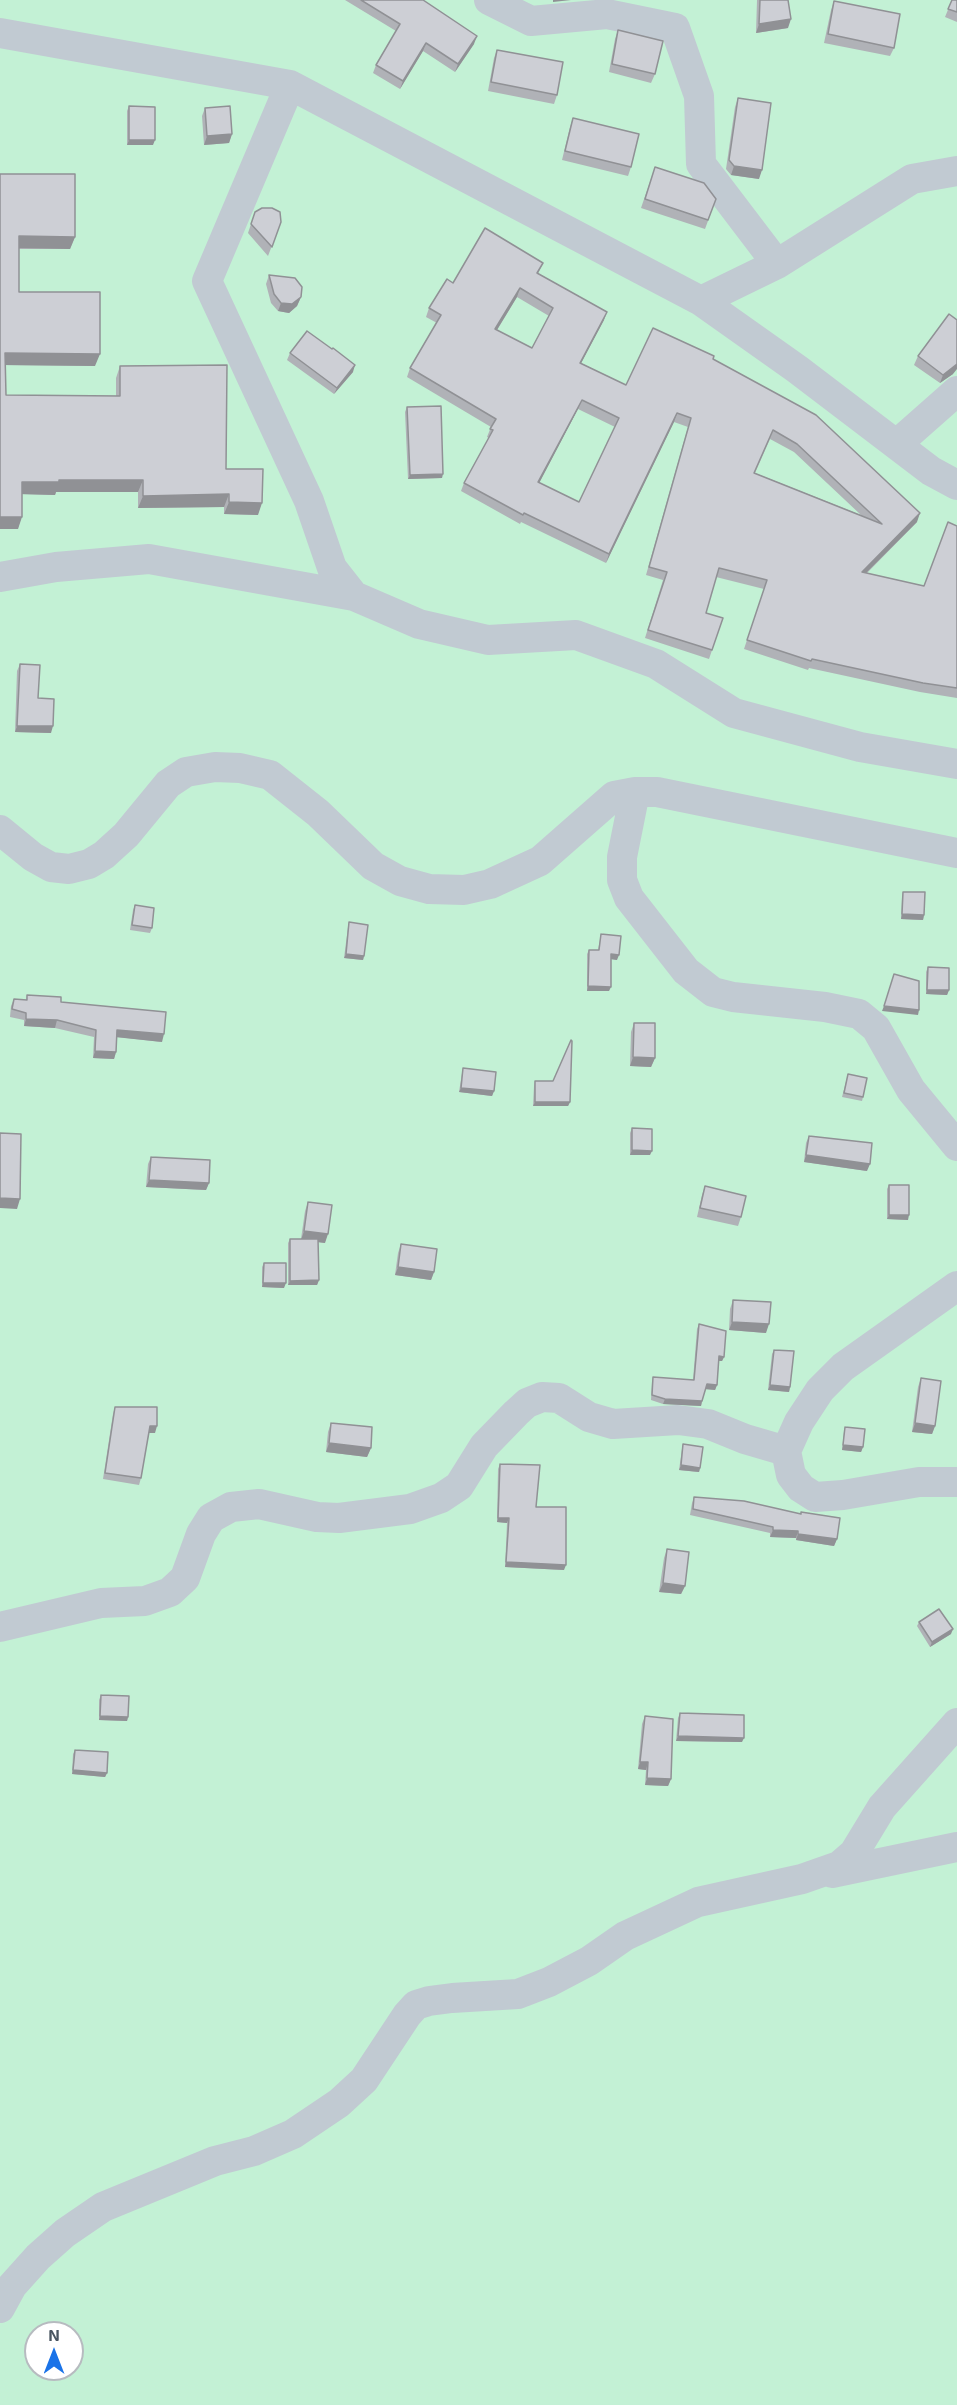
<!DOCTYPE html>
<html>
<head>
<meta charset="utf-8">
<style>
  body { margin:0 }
  #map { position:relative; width:957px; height:2405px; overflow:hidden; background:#f5f3f3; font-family:"Exo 2",sans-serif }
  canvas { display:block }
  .north { position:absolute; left:24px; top:2321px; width:60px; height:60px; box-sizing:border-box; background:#fff; border:2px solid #b7bbc0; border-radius:50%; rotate:0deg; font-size:16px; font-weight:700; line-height:24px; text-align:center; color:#4a5661 }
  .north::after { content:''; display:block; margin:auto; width:21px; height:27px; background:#1a73e8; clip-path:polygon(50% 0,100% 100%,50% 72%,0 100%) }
</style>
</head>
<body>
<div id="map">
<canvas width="957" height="2405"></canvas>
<div class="north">N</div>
</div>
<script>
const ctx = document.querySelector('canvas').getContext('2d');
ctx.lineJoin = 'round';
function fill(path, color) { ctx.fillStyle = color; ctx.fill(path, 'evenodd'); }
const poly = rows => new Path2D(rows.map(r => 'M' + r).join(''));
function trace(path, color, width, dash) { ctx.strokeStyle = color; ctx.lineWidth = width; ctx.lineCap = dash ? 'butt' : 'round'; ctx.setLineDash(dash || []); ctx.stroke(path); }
fill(poly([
  [0,0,957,0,957,2405,0,2405],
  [36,2333,72,2333,72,2369,36,2369]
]), '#c3f1d5');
trace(poly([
  [489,0,531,21,607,14,675,28,699,96,701,164,777,264],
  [0,33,290,85,701,301,797,369,931,471,957,485],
  [290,85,207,281,309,501,332,568,354,596],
  [701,301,777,264,912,179,957,171],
  [897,444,957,391],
  [0,577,56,567,149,559,354,596,419,624,488,640,576,635,656,664,734,713,860,747,957,764],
  [635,792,622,857,622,880,629,898,686,971,713,992,733,997,825,1007,859,1014,876,1028,911,1090,957,1146],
  [0,830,33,857,51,867,69,869,89,864,104,855,126,835,168,784,186,772,215,767,240,768,270,775,318,813,373,866,400,881,429,889,464,890,490,884,540,861,614,796,635,792,657,792,957,853],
  [957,1286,843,1367,820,1390,799,1422,786,1451,791,1475,801,1488,815,1497,843,1495,919,1482,957,1482],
  [0,1627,101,1603,145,1601,170,1592,185,1578,201,1534,211,1518,231,1507,259,1504,317,1517,339,1518,410,1509,441,1498,459,1486,484,1446,516,1413,527,1403,542,1397,559,1398,589,1417,613,1424,678,1420,708,1424,745,1439,786,1451],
  [832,1873,957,1847],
  [0,2308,12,2286,38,2257,65,2233,103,2207,215,2161,254,2151,293,2134,339,2103,364,2080,407,2015,416,2005,429,2001,452,1998,518,1994,549,1982,589,1961,625,1936,698,1902,802,1879,839,1866,854,1853,882,1807,957,1723]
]), '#c1cad2', 30);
fill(poly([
  [345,0,423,0,474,44,455,72,423,51,400,89,373,73,376,65,396,31],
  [757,0,788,0,788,28,756,33],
  [952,0,957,0,957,22,945,17],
  [834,1,894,48,890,56,824,43,831,10],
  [618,30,655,74,651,83,609,72,615,39],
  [497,50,557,95,554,104,488,91,494,58],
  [738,98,759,179,731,175,726,169,735,107],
  [129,106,153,145,127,145,127,111],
  [205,108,232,134,229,143,204,145,202,116],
  [573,118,631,167,628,176,562,160,570,127],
  [655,167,716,199,705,229,641,208],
  [0,174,75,237,70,249,19,249,19,292,95,366,5,365,6,395,116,396,116,378,120,366,226,469,258,515,224,514,224,507,138,508,138,492,56,492,55,495,22,494,18,529,0,529],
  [255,212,281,222,268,256,248,233],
  [543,263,538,274,604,320,581,363,626,385,713,359,917,522,867,573,924,586,957,526,957,698,920,692,809,668,808,670,744,649,764,589,716,577,706,613,723,618,709,659,645,638,663,580,646,575,688,427,674,422,606,563,521,522,520,524,461,491,464,483,489,438,487,437,491,427,407,377,410,368,437,323,426,317,429,308,453,283],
  [517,297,549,316,532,348,497,330],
  [578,409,615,427,579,502,539,483],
  [770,439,794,452,861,515,755,473],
  [269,275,301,297,297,306,289,313,278,311,271,303,266,284],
  [290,353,353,372,334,394,287,360],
  [918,356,953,374,940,383,914,365],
  [407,407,442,478,408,479,405,412],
  [20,664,38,698,51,733,15,732,17,671],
  [903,892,924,915,923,920,901,919,902,896],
  [135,905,152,928,150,933,130,930,133,910],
  [349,922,364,956,363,960,344,958,348,927],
  [601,934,617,960,611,959,609,991,587,991,587,954,589,950,598,950],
  [928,967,949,990,947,995,926,994,926,972],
  [27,995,61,1002,162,1042,117,1037,116,1052,114,1059,93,1058,94,1037,55,1028,24,1026,24,1020,10,1017,11,1006,14,999,26,1000],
  [634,1023,655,1058,651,1067,630,1066,631,1032],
  [463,1068,494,1091,492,1096,459,1092,462,1073],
  [848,1074,863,1097,862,1101,842,1097],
  [535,1081,570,1102,568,1106,533,1106,534,1086],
  [632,1128,650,1155,630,1155,630,1133],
  [809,1136,867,1171,804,1162,806,1143],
  [151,1157,209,1183,206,1190,146,1187,148,1164],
  [889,1185,908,1220,887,1219,887,1189],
  [705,1186,741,1217,738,1226,697,1217,702,1195],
  [308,1202,325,1243,318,1242,319,1280,317,1285,288,1285,288,1243,290,1239,301,1239,305,1211],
  [401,1244,434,1272,431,1280,395,1275,398,1253],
  [264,1263,284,1288,262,1287,262,1267],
  [733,1300,766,1333,729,1330,730,1309],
  [699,1324,724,1357,722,1361,719,1361,717,1385,715,1390,705,1389,701,1406,663,1404,651,1400,652,1381,653,1377,693,1380,697,1329],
  [774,1350,790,1387,789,1392,768,1390,772,1354],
  [921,1378,935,1426,932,1434,912,1432,918,1387],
  [115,1407,155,1433,149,1433,141,1478,139,1485,103,1479,113,1414],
  [331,1423,371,1448,367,1457,326,1452,328,1432],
  [845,1427,863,1447,861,1452,842,1450,844,1431],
  [683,1444,700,1468,699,1472,679,1470,682,1449],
  [500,1464,536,1507,564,1570,505,1567,507,1523,497,1522,498,1469],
  [694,1497,837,1539,834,1546,796,1540,796,1538,770,1537,770,1533,690,1515,692,1503],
  [667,1549,685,1586,681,1594,659,1592,664,1558],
  [919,1622,951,1634,930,1647,917,1626],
  [101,1695,128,1717,127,1721,99,1720,99,1700],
  [680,1713,742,1742,676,1741,678,1718],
  [645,1716,671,1779,668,1786,645,1785,646,1770,638,1769,642,1724],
  [75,1750,107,1773,105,1777,72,1774,73,1754]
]), '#b0b2b7');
fill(poly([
  [553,0,571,0,553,2],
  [791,19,788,28,756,33,759,24],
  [477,36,474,44,455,72,458,64],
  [426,43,423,51,400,89,403,81],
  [232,134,229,143,204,145,207,136],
  [129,140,155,140,153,145,127,145],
  [734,166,762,170,759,179,731,175],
  [19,236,75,237,70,249,15,248],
  [520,288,517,297,492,338,495,329],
  [301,297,297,306,289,313,278,311,281,303],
  [607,312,604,320,577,371,580,363],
  [5,353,100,354,95,366,1,365],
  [957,364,957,369,953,374,940,383,943,375],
  [355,365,353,372,334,394,337,388],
  [582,400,578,409,535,491,538,482],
  [677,413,674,422,606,563,609,554],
  [443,474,442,478,408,479,410,475],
  [59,480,143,480,138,492,56,492,55,495,17,494,22,482],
  [229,494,224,507,138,508,143,496],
  [229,502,262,503,258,515,224,514],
  [920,513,917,522,859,580,862,572],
  [0,517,22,517,18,529,0,529],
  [17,726,53,726,51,733,15,732],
  [902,914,924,915,923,920,901,919],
  [346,954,364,956,363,960,344,958],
  [611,954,619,955,617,960,610,959],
  [588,986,611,987,609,991,587,991],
  [927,990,949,990,947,995,926,994],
  [884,1006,919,1010,918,1015,882,1011],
  [26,1019,57,1020,55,1028,24,1026],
  [117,1030,164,1034,162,1042,115,1037],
  [95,1051,116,1052,114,1059,93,1058],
  [633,1057,655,1058,651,1067,630,1066],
  [461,1088,494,1091,492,1096,459,1092],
  [535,1102,570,1102,568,1106,533,1106],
  [632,1150,652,1151,650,1155,630,1155],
  [806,1155,870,1164,867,1171,804,1162],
  [149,1180,209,1183,206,1190,146,1187],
  [0,1198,20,1199,17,1209,0,1208],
  [889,1215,909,1215,908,1220,887,1219],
  [304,1231,328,1234,325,1243,301,1240],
  [398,1267,434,1272,431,1280,395,1275],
  [319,1280,317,1285,288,1285,290,1281],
  [263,1283,286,1283,284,1288,262,1287],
  [732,1322,769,1324,766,1333,729,1330],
  [719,1356,724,1357,722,1361,718,1361],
  [707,1384,717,1385,715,1390,705,1389],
  [770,1385,790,1387,789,1392,768,1390],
  [665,1399,702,1401,701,1406,663,1404],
  [915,1423,935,1426,932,1434,912,1432],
  [150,1426,157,1426,155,1433,148,1433],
  [329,1443,371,1448,367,1457,326,1452],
  [843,1445,863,1447,861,1452,842,1450],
  [681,1465,700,1468,699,1472,679,1470],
  [498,1518,509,1518,507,1523,497,1522],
  [773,1530,798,1531,796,1538,770,1537],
  [798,1534,837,1539,834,1546,796,1540],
  [506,1562,566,1565,564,1570,505,1567],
  [663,1583,685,1586,681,1594,659,1592],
  [953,1629,951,1634,930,1647,932,1642],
  [100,1716,128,1717,127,1721,99,1720],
  [678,1736,744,1738,742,1742,676,1741],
  [640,1762,648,1762,646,1770,638,1769],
  [73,1770,107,1773,105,1777,72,1774],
  [647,1778,671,1779,668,1786,645,1785]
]), '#909195');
const building = poly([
  [361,0,423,0,477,36,458,64,426,43,403,81,376,65,400,24,361,0],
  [760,0,788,0,791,19,759,24,760,0],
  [952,0,957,0,957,12,948,9,952,0],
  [834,1,900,14,894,48,828,34,834,1],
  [618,30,663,41,655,74,612,64,618,30],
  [497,50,563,62,557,95,491,82,497,50],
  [738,98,771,103,762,170,734,166,729,160,738,98],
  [129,106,155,107,155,140,129,140,129,106],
  [230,106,232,134,207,136,205,108,230,106],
  [573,118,639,134,631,167,565,151,573,118],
  [655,167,704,183,716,199,708,220,645,199,655,167],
  [0,174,75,174,75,237,19,236,19,292,100,292,100,354,5,353,6,395,120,396,120,366,227,365,226,469,263,469,262,503,229,502,229,494,143,496,143,480,59,480,59,482,22,482,22,517,0,517,0,174],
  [262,208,272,208,280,212,281,222,272,247,251,224,255,212,262,208],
  [485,228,543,263,537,273,607,312,580,363,626,385,653,328,714,356,713,359,816,415,920,513,862,572,924,586,948,522,957,526,957,688,923,683,812,659,811,661,747,640,767,580,719,568,706,613,723,618,712,650,648,630,667,572,649,567,691,418,677,413,609,554,524,513,523,515,464,483,493,430,490,429,496,419,410,368,441,315,429,308,447,279,453,283,485,228],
  [520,288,553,308,532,348,495,329,520,288],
  [582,400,619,418,579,502,538,482,582,400],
  [773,430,797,444,882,524,754,473,773,430],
  [269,275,295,278,302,287,301,297,292,304,281,303,274,294,269,275],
  [949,314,957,320,957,364,943,375,918,356,949,314],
  [307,331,332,349,333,348,355,365,337,388,290,353,307,331],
  [441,406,443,474,410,475,407,407,441,406],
  [20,664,40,665,38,698,54,699,53,726,17,726,20,664],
  [903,892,925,892,924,915,902,914,903,892],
  [135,905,154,908,152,928,132,925,135,905],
  [349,922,368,925,364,956,346,954,349,922],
  [601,934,621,936,619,955,611,954,611,987,588,986,589,950,599,950,601,934],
  [928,967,949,968,949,990,927,990,928,967],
  [894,974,919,981,919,1010,884,1006,894,974],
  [27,995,61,997,61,1002,166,1012,164,1034,117,1030,116,1052,95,1051,96,1030,57,1020,26,1019,26,1013,12,1009,14,999,27,1000,27,995],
  [634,1023,655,1023,655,1058,633,1057,634,1023],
  [571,1040,572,1041,570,1102,535,1102,535,1081,553,1081,571,1040],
  [463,1068,496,1072,494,1091,461,1088,463,1068],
  [848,1074,867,1078,863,1097,844,1093,848,1074],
  [632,1128,652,1129,652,1151,632,1150,632,1128],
  [0,1133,21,1134,20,1199,0,1198,0,1133],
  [809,1136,872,1143,870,1164,806,1155,809,1136],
  [151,1157,210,1160,209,1183,149,1180,151,1157],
  [889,1185,909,1185,909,1215,889,1215,889,1185],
  [705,1186,746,1196,741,1217,700,1208,705,1186],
  [308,1202,332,1205,328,1234,304,1231,308,1202],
  [290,1239,318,1239,319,1280,290,1281,290,1239],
  [401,1244,437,1249,434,1272,398,1267,401,1244],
  [264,1263,286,1263,286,1283,263,1283,264,1263],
  [733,1300,771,1302,769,1324,732,1322,733,1300],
  [699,1324,726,1331,724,1357,719,1356,717,1385,707,1384,702,1401,665,1399,652,1395,653,1377,694,1380,699,1324],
  [774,1350,794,1351,790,1387,770,1385,774,1350],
  [921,1378,941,1381,935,1426,915,1423,921,1378],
  [115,1407,157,1407,157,1426,150,1426,141,1478,105,1473,115,1407],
  [331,1423,372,1427,371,1448,329,1443,331,1423],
  [845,1427,865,1429,863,1447,843,1445,845,1427],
  [683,1444,703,1447,700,1468,681,1465,683,1444],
  [500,1464,540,1465,536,1507,566,1507,566,1565,506,1562,509,1518,498,1518,500,1464],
  [694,1497,744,1501,801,1514,801,1512,840,1518,837,1539,798,1534,798,1531,773,1530,773,1527,693,1509,694,1497],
  [667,1549,689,1552,685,1586,663,1583,667,1549],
  [939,1609,953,1629,932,1642,919,1622,939,1609],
  [101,1695,129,1696,128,1717,100,1716,101,1695],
  [680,1713,744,1715,744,1738,678,1736,680,1713],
  [645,1716,673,1719,671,1779,647,1778,648,1762,640,1762,645,1716],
  [75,1750,108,1752,107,1773,73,1770,75,1750]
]);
fill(building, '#cdcfd5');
trace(building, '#909195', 1.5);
</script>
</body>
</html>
